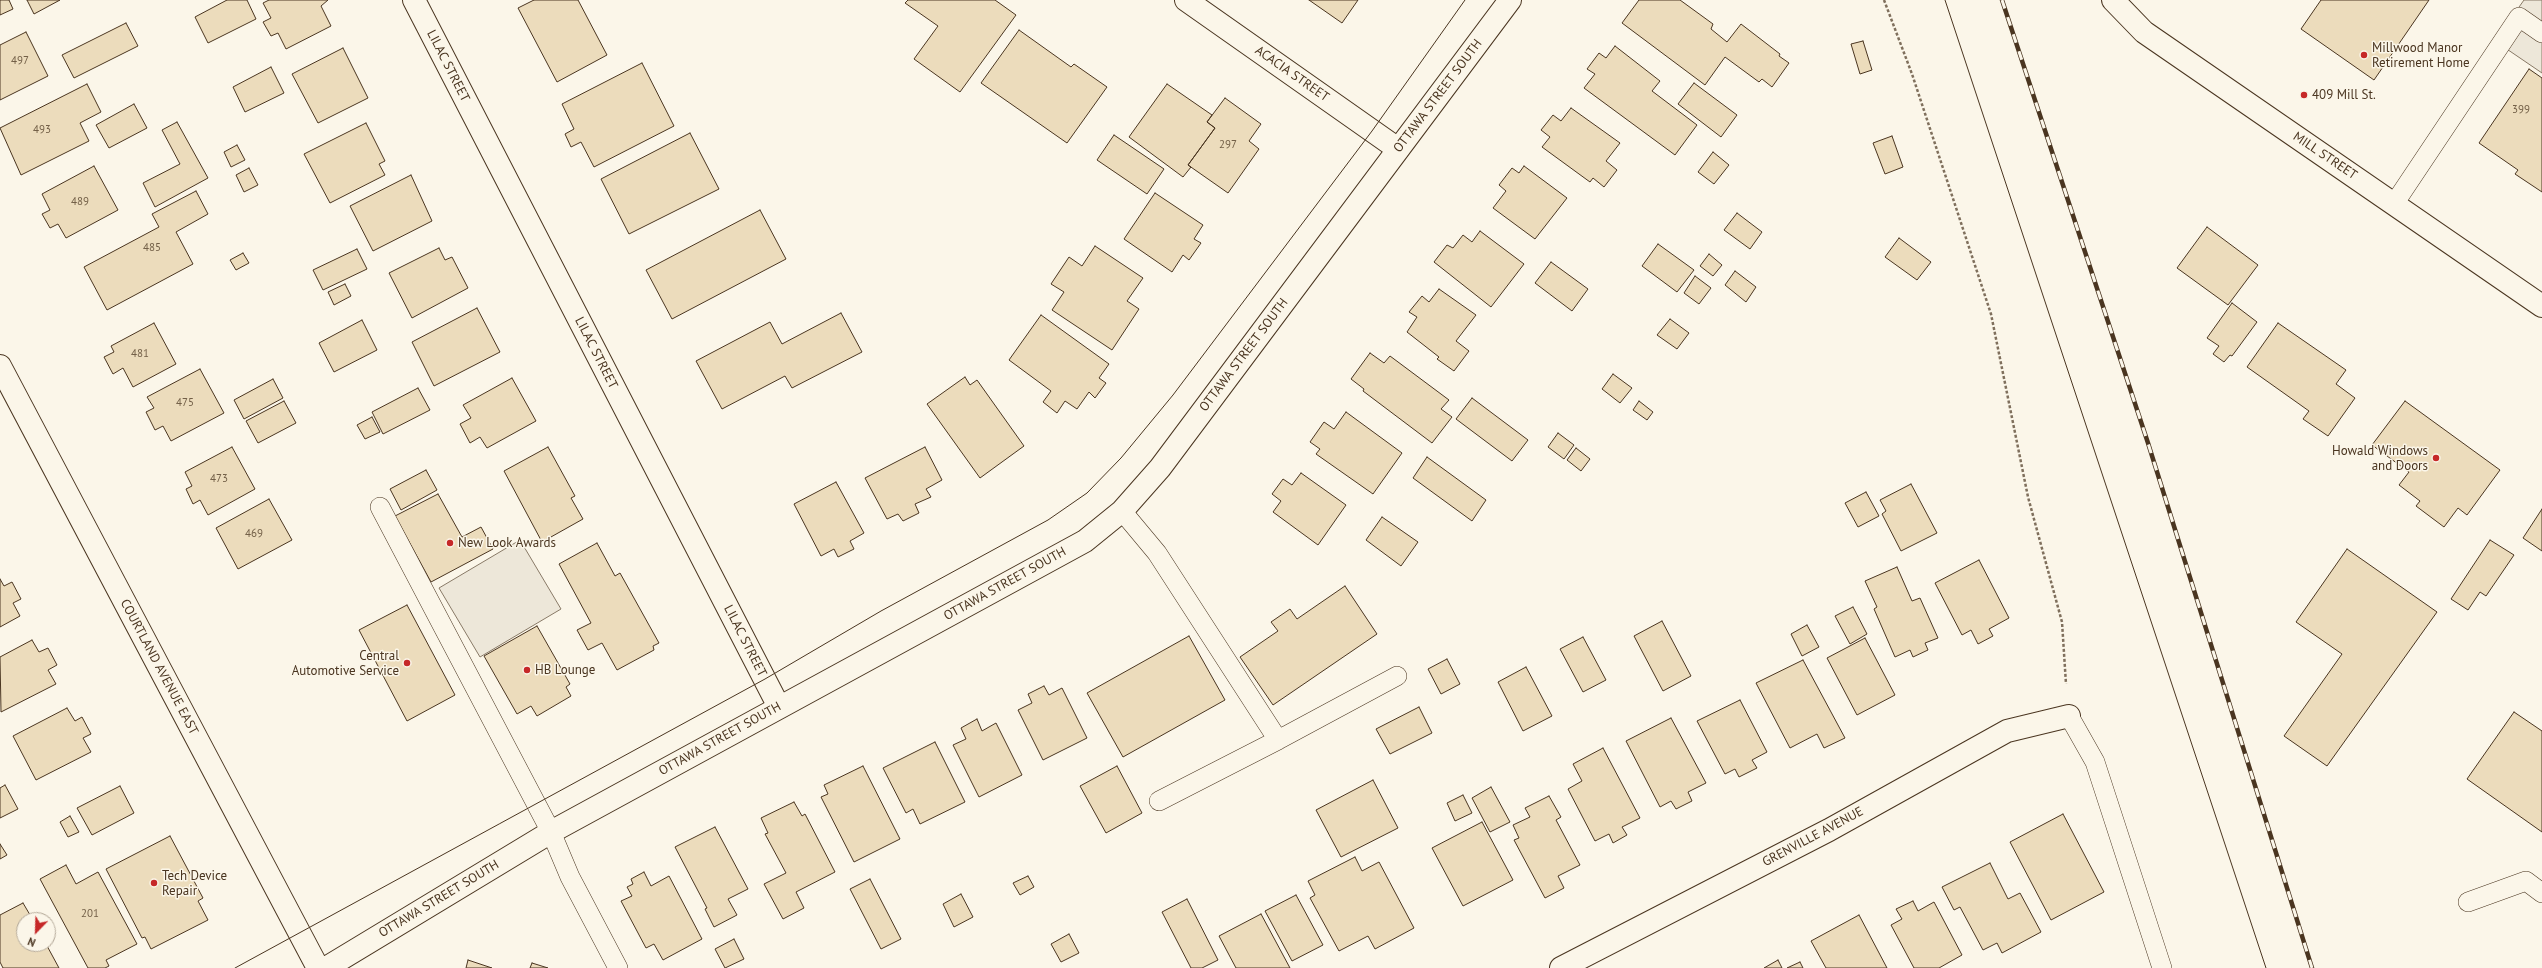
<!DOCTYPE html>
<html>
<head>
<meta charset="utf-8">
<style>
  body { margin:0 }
  #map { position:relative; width:2542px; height:968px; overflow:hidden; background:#fbf6e9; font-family:"PT Sans",sans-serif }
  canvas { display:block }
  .north { position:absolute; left:16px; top:912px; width:40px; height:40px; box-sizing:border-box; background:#fbf6e9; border:1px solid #b4a999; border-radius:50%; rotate:203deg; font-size:11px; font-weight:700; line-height:16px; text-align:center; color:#4a3520 }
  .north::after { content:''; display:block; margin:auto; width:14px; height:18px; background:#c62828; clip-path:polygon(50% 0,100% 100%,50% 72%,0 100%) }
</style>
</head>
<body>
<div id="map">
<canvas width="2542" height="968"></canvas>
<div class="north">N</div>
</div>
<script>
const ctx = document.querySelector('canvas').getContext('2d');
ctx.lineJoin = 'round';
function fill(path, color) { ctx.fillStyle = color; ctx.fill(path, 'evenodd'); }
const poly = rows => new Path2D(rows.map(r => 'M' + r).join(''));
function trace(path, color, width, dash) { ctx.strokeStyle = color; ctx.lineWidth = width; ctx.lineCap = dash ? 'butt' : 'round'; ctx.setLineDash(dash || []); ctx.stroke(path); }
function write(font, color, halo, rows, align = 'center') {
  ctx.font = font + ' "PT Sans",sans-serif'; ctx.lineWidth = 3; ctx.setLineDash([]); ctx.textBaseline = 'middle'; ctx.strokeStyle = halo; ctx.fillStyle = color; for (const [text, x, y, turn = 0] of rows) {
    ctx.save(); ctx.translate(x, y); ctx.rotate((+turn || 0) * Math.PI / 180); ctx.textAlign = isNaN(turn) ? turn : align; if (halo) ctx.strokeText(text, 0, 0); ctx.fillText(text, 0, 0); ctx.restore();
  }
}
const parking = poly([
  [2524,0,2542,0,2542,73,2495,41,2524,0],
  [520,540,561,609,480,657,439,588,520,540]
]);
fill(parking, '#ede7d9');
trace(parking, '#887966', 1);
const building = poly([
  [0,0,9,0,13,9,0,15,0,0],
  [27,0,60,0,34,14,27,0],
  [227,0,247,0,256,19,208,43,195,17,227,0],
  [269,0,328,0,321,6,331,26,286,49,278,33,271,36,263,22,271,18,263,3,269,0],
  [534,0,578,0,607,55,557,82,518,8,534,0],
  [908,0,995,0,1016,15,960,92,914,59,938,26,905,3,908,0],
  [1309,0,1358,0,1342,23,1309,0],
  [1639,0,1680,0,1713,24,1711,29,1727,42,1741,24,1780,54,1779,56,1789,63,1772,87,1762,79,1759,82,1725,57,1705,85,1622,23,1639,0],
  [2321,0,2429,0,2374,80,2301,29,2321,0],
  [126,23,138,46,74,78,62,55,126,23],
  [1019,30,1071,67,1074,64,1107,87,1067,143,981,83,1019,30],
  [26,32,48,76,0,100,0,45,26,32],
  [1863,41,1872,70,1860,74,1851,44,1863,41],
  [1615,46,1660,81,1652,91,1697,125,1675,155,1584,88,1595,74,1587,69,1599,53,1606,58,1615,46],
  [343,48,368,98,318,123,292,74,343,48],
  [642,63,674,126,594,167,581,142,571,147,565,134,574,129,562,104,642,63],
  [271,67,284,93,245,112,233,87,271,67],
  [2529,69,2542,78,2542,192,2515,174,2518,170,2479,143,2529,69],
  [1694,83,1737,115,1721,137,1678,104,1694,83],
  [87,84,101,112,80,123,89,141,21,175,0,128,87,84],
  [1167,84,1212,115,1207,122,1215,128,1188,165,1191,167,1183,177,1129,137,1167,84],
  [1225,98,1261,124,1249,141,1259,149,1228,193,1188,165,1215,128,1207,122,1225,98],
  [134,104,147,128,109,148,96,125,134,104],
  [1571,108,1620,143,1606,161,1617,170,1604,187,1593,178,1590,182,1542,147,1550,137,1541,130,1553,115,1561,121,1571,108],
  [177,122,208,178,155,207,143,183,180,164,162,130,177,122],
  [366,123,385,161,379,164,385,175,330,203,304,154,366,123],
  [690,133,719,189,629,234,601,179,690,133],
  [1114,135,1164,169,1147,194,1097,160,1114,135],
  [1892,136,1903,167,1885,174,1873,143,1892,136],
  [237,145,245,160,231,167,224,152,237,145],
  [1713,152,1729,165,1714,184,1698,172,1713,152],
  [94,166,118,210,66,238,58,224,50,228,42,214,50,210,42,194,94,166],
  [1524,166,1567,198,1535,239,1493,208,1506,191,1499,185,1512,168,1519,173,1524,166],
  [249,168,258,185,244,192,236,175,249,168],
  [411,175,432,221,373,251,350,206,411,175],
  [196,191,208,214,176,232,193,264,107,310,84,267,159,227,152,214,196,191],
  [1155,193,1203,225,1194,239,1201,243,1189,260,1183,255,1172,272,1124,239,1155,193],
  [760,210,786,259,672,319,646,270,760,210],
  [1737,213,1762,232,1750,249,1724,230,1737,213],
  [2207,227,2258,265,2228,305,2177,268,2207,227],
  [1480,231,1524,264,1491,307,1434,262,1447,245,1453,248,1463,235,1472,242,1480,231],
  [1899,238,1931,262,1917,280,1885,257,1899,238],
  [1658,244,1694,270,1677,292,1642,266,1658,244],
  [1095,246,1143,278,1127,301,1139,309,1112,350,1052,310,1064,292,1051,284,1069,257,1082,266,1095,246],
  [439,248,445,260,452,257,468,288,412,318,389,273,439,248],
  [357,249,367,269,323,290,313,270,357,249],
  [243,253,249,263,236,270,230,260,243,253],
  [1709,254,1722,265,1713,276,1700,266,1709,254],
  [1551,262,1588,289,1572,311,1535,283,1551,262],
  [1735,271,1756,287,1746,302,1725,285,1735,271],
  [1695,276,1711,288,1699,304,1684,293,1695,276],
  [345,284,351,296,334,305,328,292,345,284],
  [1439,289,1476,315,1456,341,1469,351,1454,371,1437,359,1439,357,1407,332,1417,317,1409,312,1422,296,1429,302,1439,289],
  [2232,303,2257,322,2232,356,2230,355,2224,362,2213,354,2219,346,2207,338,2232,303],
  [477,308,500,352,434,386,412,342,477,308],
  [841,313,862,352,792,388,785,376,722,409,696,361,770,322,782,344,841,313],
  [1041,315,1109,364,1099,378,1106,383,1095,398,1089,392,1077,409,1065,401,1057,413,1043,402,1051,391,1009,360,1041,315],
  [1670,319,1689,333,1677,349,1657,335,1670,319],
  [362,320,377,350,334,372,319,343,362,320],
  [154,323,176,364,133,387,123,368,113,374,104,357,114,352,111,346,154,323],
  [2278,323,2346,370,2336,384,2355,398,2328,436,2303,419,2309,411,2247,367,2278,323],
  [1370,353,1384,363,1390,356,1449,400,1441,409,1452,417,1432,443,1363,391,1364,389,1351,379,1370,353],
  [200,369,224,413,171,441,163,426,155,430,146,412,154,408,147,397,200,369],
  [1613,374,1632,388,1620,403,1602,389,1613,374],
  [965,377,970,385,977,380,1024,446,980,478,927,404,965,377],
  [512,378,536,421,487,448,480,437,470,443,460,424,471,418,463,405,512,378],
  [273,379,283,398,244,419,234,400,273,379],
  [418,388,430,410,383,434,372,412,418,388],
  [1472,398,1528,440,1512,461,1456,419,1472,398],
  [284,401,296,423,258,443,246,421,284,401],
  [1639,401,1653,412,1647,420,1633,410,1639,401],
  [2405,401,2500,470,2467,515,2458,508,2444,527,2416,506,2420,501,2399,485,2409,472,2372,445,2405,401],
  [1346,412,1402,453,1373,494,1316,454,1320,449,1310,442,1324,422,1334,429,1346,412],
  [372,417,380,432,365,439,357,425,372,417],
  [1558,433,1574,445,1564,459,1548,447,1558,433],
  [232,447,255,489,208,515,200,500,193,504,186,489,192,486,185,472,232,447],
  [548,447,575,496,571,498,583,519,542,542,504,471,548,447],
  [925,447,942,480,926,489,931,497,915,504,919,513,903,521,898,514,887,519,865,478,925,447],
  [1576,448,1590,459,1581,471,1567,460,1576,448],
  [1427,457,1486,500,1472,521,1413,478,1427,457],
  [426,470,437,490,401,510,390,489,426,470],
  [1301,473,1346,505,1318,545,1273,512,1281,501,1272,494,1283,479,1292,485,1301,473],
  [836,482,864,533,850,541,854,549,838,557,834,549,821,556,794,504,836,482],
  [1911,484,1937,533,1901,551,1882,514,1886,511,1880,500,1911,484],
  [1866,492,1879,516,1858,527,1845,503,1866,492],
  [438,494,462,537,481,527,493,549,431,582,395,516,438,494],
  [269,499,292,540,238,569,216,528,269,499],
  [2542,509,2542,551,2523,538,2542,509],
  [1382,517,1418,542,1401,566,1366,540,1382,517],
  [2490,540,2514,555,2486,596,2480,592,2468,610,2451,599,2490,540],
  [597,543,615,576,620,573,659,643,653,646,654,650,617,670,602,643,588,650,577,630,591,623,559,564,597,543],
  [2347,549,2437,612,2327,766,2284,736,2342,654,2296,622,2347,549],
  [1979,560,2009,618,1989,629,1993,636,1978,644,1971,630,1962,635,1935,583,1979,560],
  [1897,567,1912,601,1920,598,1938,638,1925,643,1928,650,1913,657,1910,650,1895,657,1874,609,1877,607,1865,581,1897,567],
  [0,579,4,586,12,582,21,599,13,603,20,616,0,627,0,579],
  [1345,586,1377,634,1273,705,1240,657,1278,631,1271,622,1290,609,1297,619,1345,586],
  [407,605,455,695,407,721,359,630,407,605],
  [1853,607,1867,634,1850,644,1835,616,1853,607],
  [1662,621,1691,676,1663,691,1634,636,1662,621],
  [1807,625,1819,647,1802,656,1791,634,1807,625],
  [537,626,570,684,566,687,571,696,537,716,531,706,517,714,484,656,537,626],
  [1189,636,1225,700,1123,757,1087,693,1189,636],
  [1583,637,1606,680,1583,692,1560,649,1583,637],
  [1865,638,1895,695,1857,715,1827,658,1865,638],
  [32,640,39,652,48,648,57,665,48,670,56,684,1,712,0,657,32,640],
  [1447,659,1460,684,1441,694,1428,669,1447,659],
  [1803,660,1845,738,1824,748,1817,734,1790,748,1756,683,1803,660],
  [1526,667,1552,716,1523,731,1498,682,1526,667],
  [1044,686,1049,695,1062,688,1087,738,1043,760,1018,710,1032,703,1028,694,1044,686],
  [1740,700,1767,752,1752,760,1757,768,1739,777,1735,769,1725,774,1697,721,1740,700],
  [1419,707,1432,733,1390,754,1376,729,1419,707],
  [67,708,75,721,82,717,91,734,83,738,91,752,36,780,13,736,67,708],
  [2514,712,2542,731,2542,832,2467,779,2514,712],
  [1671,718,1706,783,1688,792,1692,801,1676,809,1671,801,1660,807,1626,741,1671,718],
  [977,719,982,731,996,723,1022,775,979,797,953,745,966,739,961,728,977,719],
  [935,742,965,802,920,824,913,809,906,813,883,768,935,742],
  [1603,748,1640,818,1622,827,1627,835,1613,843,1609,834,1595,841,1568,789,1582,781,1573,764,1603,748],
  [863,766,900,839,854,862,821,797,828,794,824,785,863,766],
  [1117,766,1142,813,1106,833,1080,786,1117,766],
  [1373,780,1398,828,1341,857,1316,810,1373,780],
  [5,785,18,809,0,818,0,788,5,785],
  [120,786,134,813,92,835,77,808,120,786],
  [1491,787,1510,822,1490,832,1472,798,1491,787],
  [1463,795,1472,813,1455,821,1447,803,1463,795],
  [1549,796,1561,817,1556,820,1580,865,1558,876,1564,888,1545,898,1514,840,1519,838,1513,825,1530,817,1525,808,1549,796],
  [794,802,802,816,805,814,835,872,796,892,804,908,783,919,764,884,786,873,765,834,768,833,761,818,794,802],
  [2063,814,2104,892,2051,920,2010,842,2063,814],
  [70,816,79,832,68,837,60,822,70,816],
  [1482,822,1513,880,1463,906,1432,848,1482,822],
  [715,827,748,889,728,899,737,915,714,927,705,909,707,908,675,847,715,827],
  [170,836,203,898,198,901,208,920,151,949,145,937,142,938,106,869,170,836],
  [0,844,7,855,0,859,0,844],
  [1355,857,1362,871,1379,862,1414,928,1375,949,1368,936,1339,951,1310,898,1315,895,1308,881,1355,857],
  [1990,863,2008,899,2020,893,2041,932,2002,953,1997,943,1983,950,1960,907,1954,910,1942,887,1990,863],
  [66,865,76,884,98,872,137,944,106,960,109,966,105,968,88,968,40,879,66,865],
  [644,872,651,886,669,876,702,939,663,960,654,944,646,948,621,901,632,896,627,887,633,884,631,879,644,872],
  [1028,876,1034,887,1020,895,1013,883,1028,876],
  [870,879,901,939,881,949,850,889,870,879],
  [961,894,973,917,954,927,943,904,961,894],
  [1296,895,1323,945,1292,961,1265,911,1296,895],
  [1187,899,1218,960,1202,968,1191,968,1162,912,1187,899],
  [1913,901,1918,911,1934,902,1962,955,1939,968,1914,968,1891,925,1902,919,1896,909,1913,901],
  [23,903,33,920,24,920,24,944,46,944,59,968,3,968,0,962,0,915,23,903],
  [1261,914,1290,968,1236,968,1219,936,1261,914],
  [1859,915,1887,968,1826,968,1811,941,1859,915],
  [1069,934,1079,953,1061,962,1051,944,1069,934],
  [734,939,744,959,725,968,715,949,734,939],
  [468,960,492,968,466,968,468,960],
  [1778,960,1782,968,1764,968,1778,960],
  [1800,962,1803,968,1787,968,1800,962],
  [532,963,548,968,530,968,532,963]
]);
fill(building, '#ecdcbc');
trace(building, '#4a3520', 1);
const lane = poly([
  [2394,204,2519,17,2542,33],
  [380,507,551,832,570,877,618,968],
  [1122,511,1157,553,1278,740,1159,801],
  [2069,716,2095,762,2162,968],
  [1278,740,1397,676],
  [2468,902,2526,881,2542,893]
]);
const street = poly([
  [414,0,779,707],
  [1186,0,1398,149],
  [2113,0,2144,32,2542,306],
  [1561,968,1829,830,2007,731,2069,716]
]);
const secondary = poly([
  [0,366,318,968],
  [326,968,551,832,1085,541,1122,511,1160,468,1510,0]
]);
trace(lane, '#4a3520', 20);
trace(street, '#4a3520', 24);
trace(secondary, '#4a3520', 24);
trace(poly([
  [1884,0,1912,74,1991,314,2028,497,2062,622,2066,684]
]), '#7f6f5c', 2.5, [3, 2]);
trace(lane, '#fbf6e9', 19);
trace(street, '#fbf6e9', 22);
trace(secondary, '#fbf6e9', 22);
trace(poly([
  [1945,0,2266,968],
  [235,968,765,679,881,611,1048,520,1087,493,1121,458,1173,395,1372,131,1465,0]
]), '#4a3520', 1);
const rail = poly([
  [2002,0,2148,443,2312,968]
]);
trace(rail, '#4a3520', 4.5);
trace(rail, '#fbf6e9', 3, [9]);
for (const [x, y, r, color] of [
  [2364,55,4,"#c62828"],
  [2304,95,4,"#c62828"],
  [2436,458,4,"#c62828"],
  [450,543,4,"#c62828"],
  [407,663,4,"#c62828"],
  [527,670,4,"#c62828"],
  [154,883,4,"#c62828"]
]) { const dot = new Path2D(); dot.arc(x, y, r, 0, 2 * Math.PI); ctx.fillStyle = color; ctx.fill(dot); trace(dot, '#fbf6e9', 1.5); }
write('11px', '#725f47', null, [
  ["497",20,61],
  ["399",2521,110],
  ["493",42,130],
  ["297",1228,145],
  ["489",80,202],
  ["485",152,248],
  ["481",140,354],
  ["475",185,403],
  ["473",219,479],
  ["469",254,534],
  ["201",90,914]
]);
write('13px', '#4a3520', '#fbf6e9', [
  ["Millwood Manor",2372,48],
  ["Retirement Home",2372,63],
  ["409 Mill St.",2312,95],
  ["Howald Windows",2428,451,"right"],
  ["and Doors",2428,466,"right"],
  ["New Look Awards",458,543],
  ["Central",399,656,"right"],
  ["Automotive Service",399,671,"right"],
  ["HB Lounge",535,670],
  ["Tech Device",162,876],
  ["Repair",162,891]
], 'left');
write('13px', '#4a3520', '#fbf6e9', [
  ["LILAC STREET",448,66,63],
  ["ACACIA STREET",1292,74,35],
  ["OTTAWA STREET SOUTH",1438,96,-53],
  ["MILL STREET",2325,156,34],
  ["LILAC STREET",596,353,63],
  ["OTTAWA STREET SOUTH",1244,355,-53],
  ["OTTAWA STREET SOUTH",1005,584,-29],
  ["LILAC STREET",745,641,63],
  ["COURTLAND AVENUE EAST",159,667,62],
  ["OTTAWA STREET SOUTH",720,739,-29],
  ["GRENVILLE AVENUE",1813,837,-28],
  ["OTTAWA STREET SOUTH",439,899,-31]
]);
</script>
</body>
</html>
